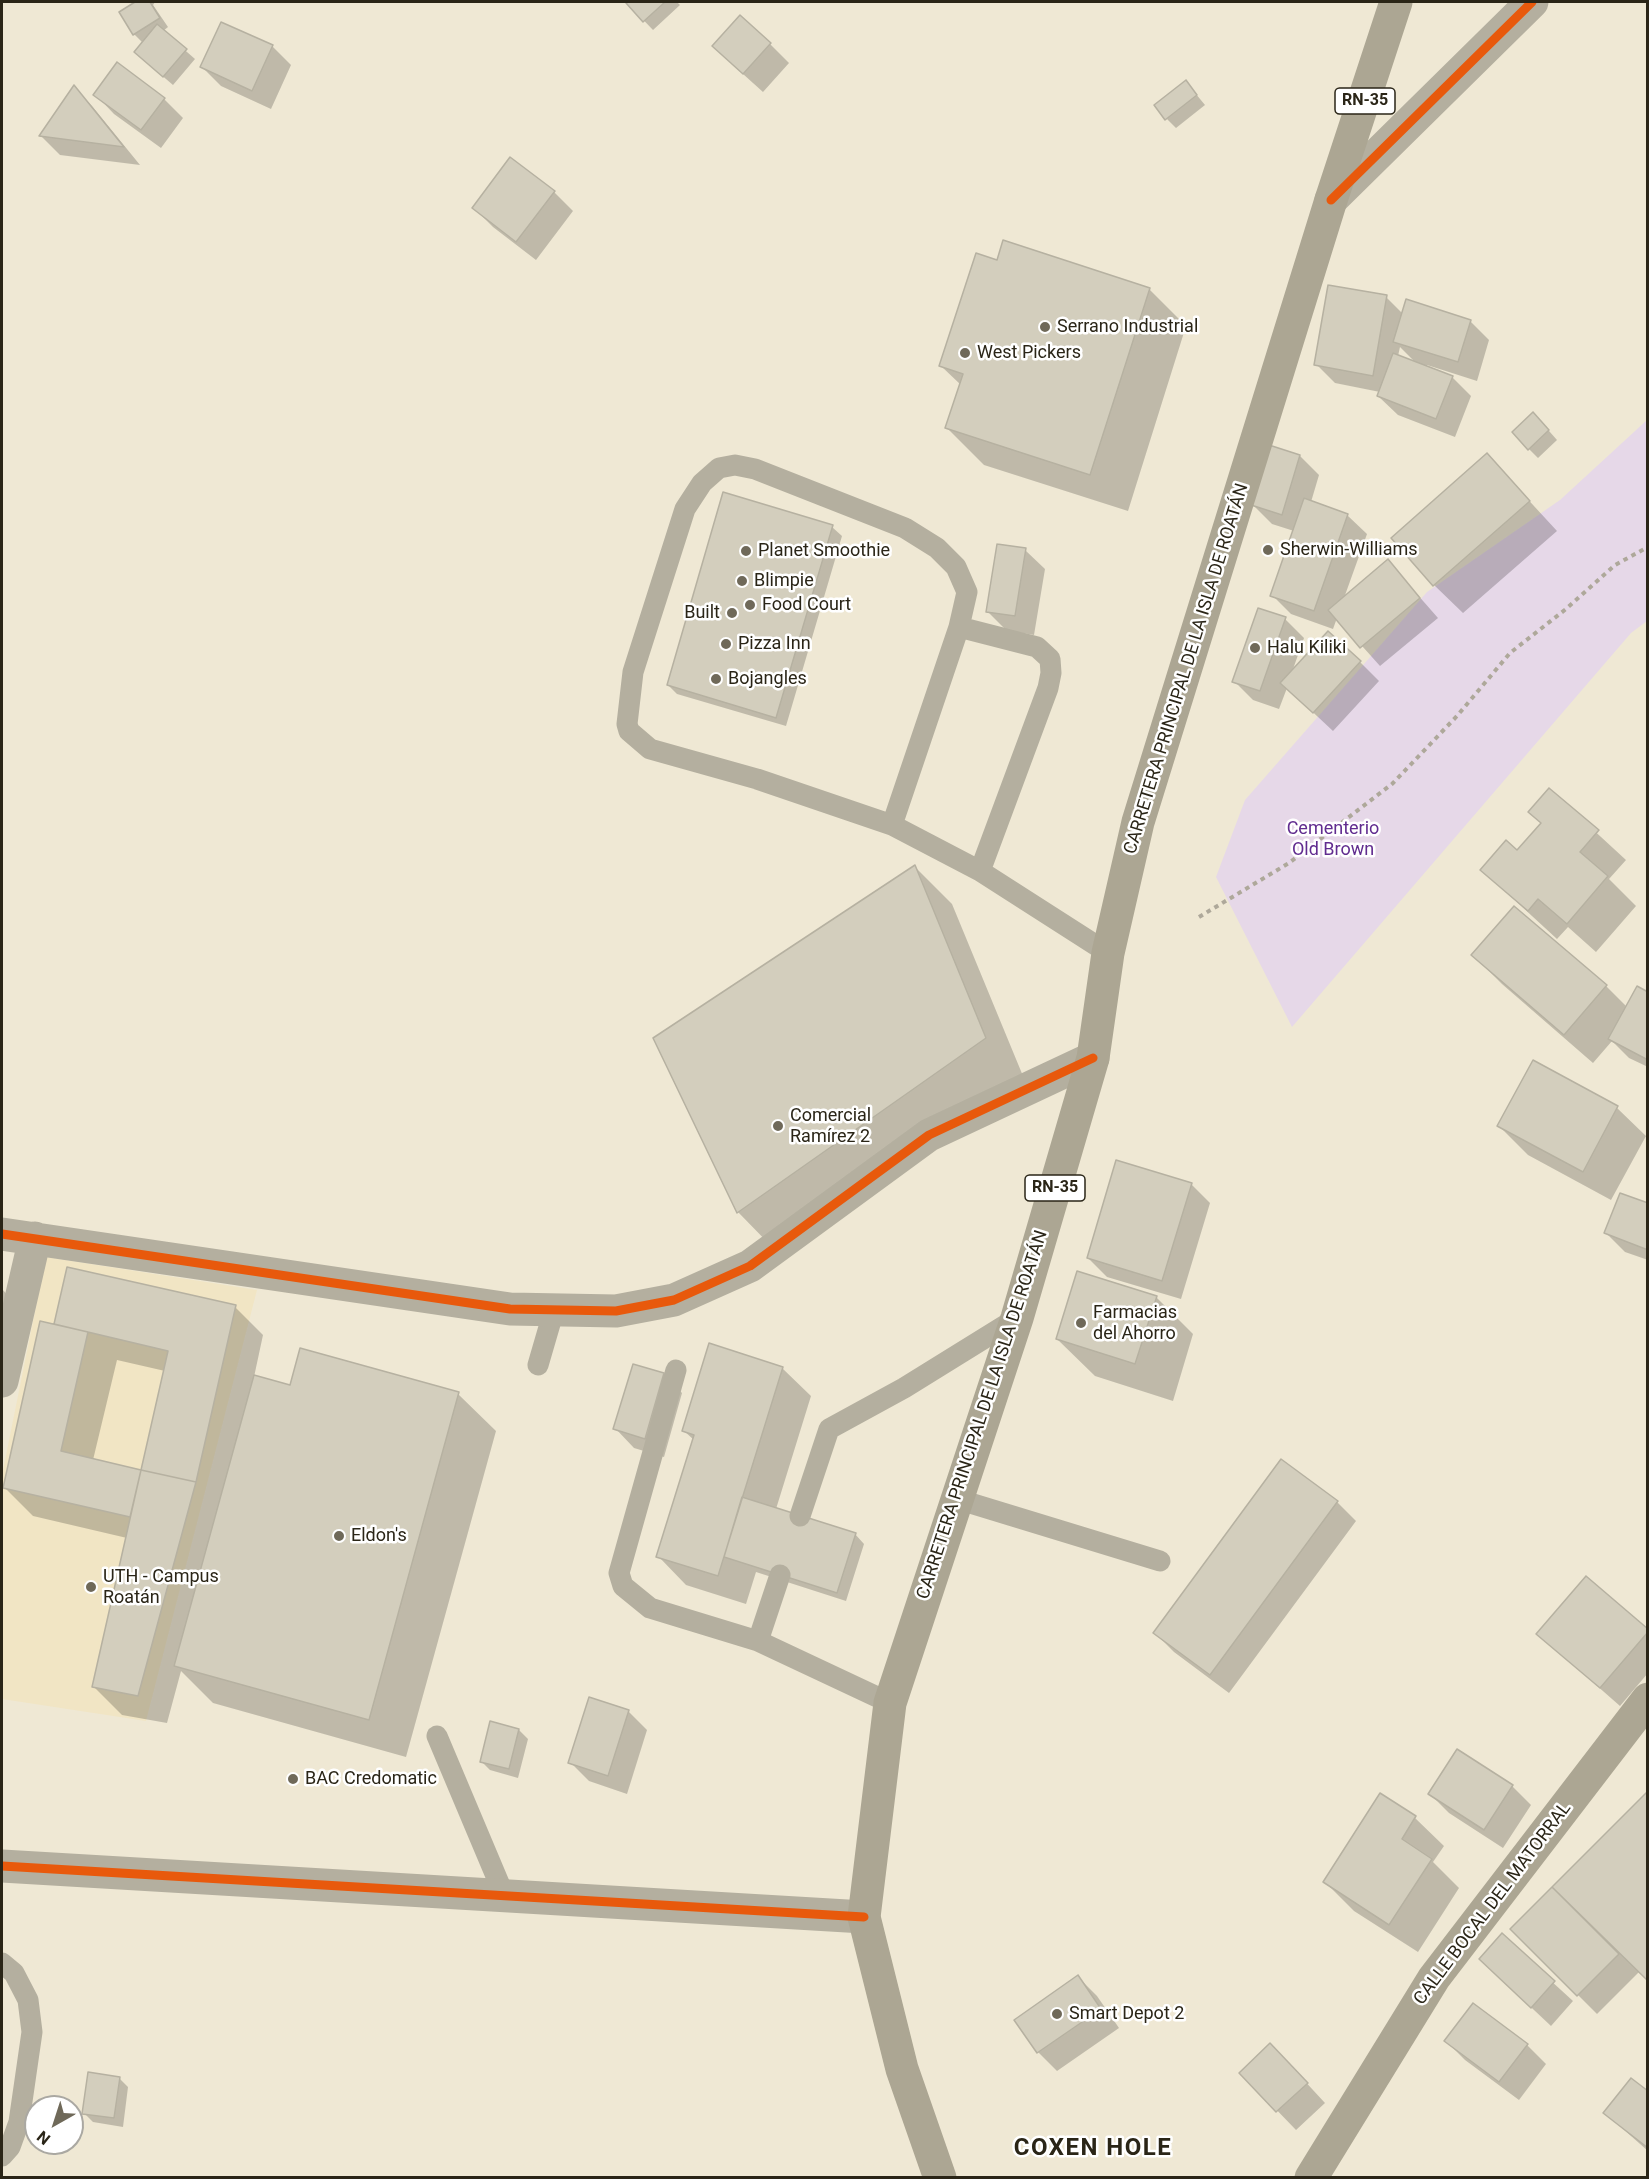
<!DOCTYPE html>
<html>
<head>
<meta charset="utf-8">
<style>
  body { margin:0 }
  #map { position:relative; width:1649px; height:2179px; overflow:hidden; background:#efe8d4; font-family:Roboto,sans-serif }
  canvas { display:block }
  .frame { position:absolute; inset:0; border:3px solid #2a2517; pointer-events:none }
  .north { position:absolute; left:24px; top:2095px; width:60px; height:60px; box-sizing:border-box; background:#fff; border:2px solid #aaa8a2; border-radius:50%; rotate:219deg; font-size:16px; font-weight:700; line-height:24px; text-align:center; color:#2a2517 }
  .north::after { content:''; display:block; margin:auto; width:21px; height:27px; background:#6f6959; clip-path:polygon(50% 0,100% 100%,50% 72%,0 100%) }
</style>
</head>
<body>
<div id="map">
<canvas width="1649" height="2179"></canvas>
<div class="frame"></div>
<div class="north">N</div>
</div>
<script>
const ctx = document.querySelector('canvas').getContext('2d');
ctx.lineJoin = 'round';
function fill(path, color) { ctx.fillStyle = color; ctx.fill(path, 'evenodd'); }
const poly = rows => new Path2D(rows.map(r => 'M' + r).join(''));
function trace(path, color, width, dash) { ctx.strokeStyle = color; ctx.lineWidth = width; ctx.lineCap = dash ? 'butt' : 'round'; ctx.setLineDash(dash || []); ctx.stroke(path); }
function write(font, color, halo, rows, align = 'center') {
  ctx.font = font + ' Roboto,sans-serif'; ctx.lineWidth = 5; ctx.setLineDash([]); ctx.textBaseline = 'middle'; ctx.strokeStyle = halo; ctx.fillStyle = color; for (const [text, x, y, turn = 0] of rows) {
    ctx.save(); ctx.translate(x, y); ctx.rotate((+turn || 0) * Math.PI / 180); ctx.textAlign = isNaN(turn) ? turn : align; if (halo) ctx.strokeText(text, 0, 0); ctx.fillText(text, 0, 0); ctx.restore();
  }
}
fill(poly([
  [46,1257,257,1290,146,1721,2,1699,2,1475]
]), '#f1e5c4');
fill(poly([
  [1647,420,1647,621,1631,633,1292,1027,1216,877,1245,800,1427,592,1560,500]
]), '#e6d8e8');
fill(poly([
  [135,2,155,2,153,5,168,27,163,31,195,59,173,85,145,61,143,43,134,34],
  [630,2,677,2,680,5,653,30,628,4],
  [770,44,789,63,763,92,733,65],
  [272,46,291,65,271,109,221,86,202,67],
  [1186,82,1205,105,1176,128,1167,119],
  [74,88,92,106,140,165,60,155,41,136],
  [95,94,164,99,183,118,161,148,114,114],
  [554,192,573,211,536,260,493,227,474,208],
  [998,262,1149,289,1186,326,1128,511,984,465,947,428,961,385,941,366],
  [1386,297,1403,314,1470,321,1489,340,1477,381,1427,365,1427,367,1452,377,1471,396,1455,437,1398,415,1378,396,1380,392,1335,383,1316,364],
  [1400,347,1416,363,1398,356],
  [1542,423,1557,440,1538,458,1529,449],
  [1270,447,1300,456,1319,475,1311,502,1347,515,1367,534,1344,598,1388,561,1438,618,1380,666,1337,618,1333,629,1291,614,1272,595,1294,531,1272,524,1253,505],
  [1487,455,1557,531,1463,613,1434,585],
  [832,527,842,536,786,726,677,694,668,685],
  [1025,550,1045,569,1034,635,1006,630,987,611],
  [1285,619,1304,638,1292,672,1360,662,1379,681,1333,731,1287,688,1279,709,1253,700,1234,681],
  [1550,790,1626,860,1609,879,1636,906,1596,952,1568,927,1557,939,1482,870,1518,852,1542,824],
  [915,867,952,904,1023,1076,775,1250,738,1212,655,1038],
  [1473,955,1606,986,1627,1007,1648,993,1648,1067,1629,1058,1612,1041,1593,1063,1502,984],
  [1533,1062,1617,1108,1646,1136,1611,1200,1528,1155,1499,1126],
  [1191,1184,1210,1203,1181,1299,1107,1277,1088,1258],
  [1648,1205,1648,1260,1625,1252,1606,1233],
  [68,1269,235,1307,263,1335,254,1377,291,1387,458,1394,496,1431,406,1757,213,1703,181,1671,167,1723,122,1715,93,1686,127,1538,33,1516,5,1488,55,1326],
  [117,1360,165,1371,142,1472,93,1460],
  [2,1289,14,1302,2,1342],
  [1156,1297,1193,1334,1173,1401,1095,1376,1057,1339],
  [782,1368,811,1396,776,1509,855,1534,864,1544,846,1601,756,1572,746,1604,686,1585,658,1556,694,1440,683,1430],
  [663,1374,682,1393,664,1457,634,1448,615,1428],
  [1337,1502,1356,1521,1229,1693,1174,1652,1155,1633],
  [1648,1631,1648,1673,1620,1706,1538,1634],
  [628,1711,647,1730,627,1794,589,1781,570,1762],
  [519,1730,528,1739,518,1778,490,1770,481,1761],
  [1512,1786,1531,1805,1503,1848,1449,1813,1430,1794],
  [1648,1793,1639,1972,1597,2014,1512,1929],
  [1381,1795,1415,1818,1444,1846,1433,1862,1459,1888,1418,1952,1354,1911,1325,1882],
  [1502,1936,1573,2001,1551,2026,1500,1978],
  [1078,1977,1097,1996,1119,2028,1057,2071,1038,2052],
  [1446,2041,1527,2045,1546,2064,1519,2100,1465,2060],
  [1289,2064,1325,2103,1296,2130,1241,2073],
  [119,2078,128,2087,123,2127,93,2122,84,2113],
  [1648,2093,1648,2151,1605,2113]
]), '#0003');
const building = poly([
  [135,2,150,2,160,18,133,35,119,12,135,2],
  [628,2,665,2,643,22,626,3,628,2],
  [740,15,771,43,743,74,712,46,740,15],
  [221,22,273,45,252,91,200,67,221,22],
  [157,24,187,49,163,77,134,52,157,24],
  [117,62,165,98,141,130,93,95,117,62],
  [1186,80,1197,95,1165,120,1154,105,1186,80],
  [74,85,124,147,39,136,74,85],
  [510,157,555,191,516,242,472,208,510,157],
  [1003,240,1150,288,1090,475,945,428,963,374,939,366,976,253,997,260,1003,240],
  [1328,285,1387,295,1373,376,1314,365,1328,285],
  [1406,299,1471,320,1458,362,1393,342,1406,299],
  [1393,353,1453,376,1436,419,1377,396,1393,353],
  [1533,412,1549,430,1528,450,1512,432,1533,412],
  [1269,445,1300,455,1282,515,1251,505,1269,445],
  [1487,453,1530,501,1433,586,1391,538,1487,453],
  [723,492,833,525,776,718,667,685,723,492],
  [1304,498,1348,514,1314,611,1270,596,1304,498],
  [997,544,1026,548,1015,616,986,612,997,544],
  [1388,559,1420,598,1360,648,1328,610,1388,559],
  [1258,608,1286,617,1260,691,1232,682,1258,608],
  [1328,631,1361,661,1313,713,1280,683,1328,631],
  [1549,788,1599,830,1580,852,1608,876,1567,924,1538,899,1528,911,1480,870,1506,840,1517,850,1541,823,1528,812,1549,788],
  [915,865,986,1038,737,1213,653,1038,915,865],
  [1514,906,1607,985,1564,1035,1471,955,1514,906],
  [1637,986,1648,992,1648,1060,1608,1039,1637,986],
  [1533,1060,1618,1106,1583,1172,1497,1126,1533,1060],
  [1116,1160,1192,1183,1162,1281,1087,1258,1116,1160],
  [1620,1193,1648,1203,1648,1250,1604,1233,1620,1193],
  [67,1267,236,1305,196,1482,141,1470,168,1351,54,1324,67,1267],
  [1077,1271,1157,1296,1135,1364,1056,1339,1077,1271],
  [40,1321,88,1332,61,1451,141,1470,130,1517,3,1488,40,1321],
  [709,1343,783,1367,718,1576,656,1557,694,1435,682,1431,709,1343],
  [300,1348,459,1392,369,1720,174,1666,254,1375,290,1385,300,1348],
  [633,1364,664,1373,645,1439,613,1429,633,1364],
  [1281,1459,1338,1501,1210,1675,1153,1633,1281,1459],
  [141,1470,196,1482,138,1696,92,1687,141,1470],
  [742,1497,856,1533,837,1593,724,1557,742,1497],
  [1586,1576,1648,1629,1648,1632,1600,1688,1536,1634,1586,1576],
  [589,1697,629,1710,608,1776,568,1763,589,1697],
  [490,1721,519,1729,509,1769,480,1762,490,1721],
  [1457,1749,1513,1785,1484,1830,1428,1794,1457,1749],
  [1648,1791,1648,1981,1552,1887,1648,1791],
  [1380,1793,1416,1816,1402,1839,1432,1859,1389,1925,1323,1882,1380,1793],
  [1552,1887,1619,1954,1577,1996,1510,1929,1552,1887],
  [1502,1933,1555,1981,1531,2008,1479,1959,1502,1933],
  [1078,1975,1101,2009,1037,2053,1014,2020,1078,1975],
  [1473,2003,1528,2044,1499,2082,1444,2041,1473,2003],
  [1270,2043,1308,2083,1276,2112,1239,2073,1270,2043],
  [88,2072,120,2077,114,2118,82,2114,88,2072],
  [1631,2078,1648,2091,1648,2148,1603,2113,1631,2078]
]);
fill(building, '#d3cebd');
trace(building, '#b6b1a1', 1.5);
trace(poly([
  [1199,917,1289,863,1392,784,1457,716,1510,653,1566,609,1615,565,1648,547]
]), '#aea89a', 4, [4.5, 4.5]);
trace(poly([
  [959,627,1037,647,1050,659,1051,673,1048,688,980,871],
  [892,825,959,627,967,592,956,567,937,548,905,528,755,469,735,465,719,468,702,483,685,509,633,672,627,724,629,731,650,749,757,779,892,825,980,871,1108,953],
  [538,1365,554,1310],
  [676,1370,619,1573,623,1586,650,1608,758,1641,890,1703],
  [957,1499,1160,1561],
  [800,1516,829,1429,904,1388,1017,1318],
  [758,1641,780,1575],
  [437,1736,504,1895],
  [2,1963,14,1973,28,2000,32,2032,19,2122,10,2147,2,2156]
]), '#b4af9f', 21);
trace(poly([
  [1331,200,1532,2],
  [2,1234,510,1309,616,1311,674,1300,750,1266,929,1135,1093,1058],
  [2,1381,35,1238],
  [2,1866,864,1917]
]), '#b4af9f', 33);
trace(poly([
  [940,2178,902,2069,864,1917,890,1703,1017,1318,1093,1058,1108,953,1138,822,1331,200,1396,2],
  [1311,2178,1434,1978,1648,1699]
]), '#aca693', 33);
trace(poly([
  [1331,200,1532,2],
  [2,1234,510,1309,616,1311,674,1300,750,1266,929,1135,1093,1058],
  [2,1866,864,1917]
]), '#e8590c', 9);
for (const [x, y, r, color] of [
  [1045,327,6,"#6f6959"],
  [965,353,6,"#6f6959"],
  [1268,550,6,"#6f6959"],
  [746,551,6,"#6f6959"],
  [742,581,6,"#6f6959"],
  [750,605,6,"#6f6959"],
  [732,613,6,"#6f6959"],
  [726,644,6,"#6f6959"],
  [1255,648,6,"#6f6959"],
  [716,679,6,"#6f6959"],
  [778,1126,6,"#6f6959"],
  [1081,1323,6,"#6f6959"],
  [339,1536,6,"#6f6959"],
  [91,1587,6,"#6f6959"],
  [293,1779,6,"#6f6959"],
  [1057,2014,6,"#6f6959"]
]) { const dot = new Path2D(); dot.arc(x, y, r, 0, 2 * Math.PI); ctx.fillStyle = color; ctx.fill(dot); trace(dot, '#fff', 2); }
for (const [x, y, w] of [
  [1365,101,60],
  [1055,1188,60]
]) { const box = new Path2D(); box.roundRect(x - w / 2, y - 13, w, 26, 4.5); ctx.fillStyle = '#fff'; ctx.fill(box); trace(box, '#2a2517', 1.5); }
write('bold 16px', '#2a2517', null, [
  ["RN-35",1365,101],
  ["RN-35",1055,1188]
]);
write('18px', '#2a2517', '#fff', [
  ["Serrano Industrial",1057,327],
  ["West Pickers",977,353],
  ["Sherwin-Williams",1280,550],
  ["Planet Smoothie",758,551],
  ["Blimpie",754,581],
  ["Food Court",762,605],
  ["Built",720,613,"right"],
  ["Pizza Inn",738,644],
  ["Halu Kiliki",1267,648],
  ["Bojangles",728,679],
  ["Comercial",790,1116],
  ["Ramírez 2",790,1137],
  ["Farmacias",1093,1313],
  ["del Ahorro",1093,1334],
  ["Eldon's",351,1536],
  ["UTH - Campus",103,1577],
  ["Roatán",103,1598],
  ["BAC Credomatic",305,1779],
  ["Smart Depot 2",1069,2014]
], 'left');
write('18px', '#2a2517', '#fff', [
  ["CARRETERA PRINCIPAL DE LA ISLA DE ROATÁN",1187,669,-73],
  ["CARRETERA PRINCIPAL DE LA ISLA DE ROATÁN",983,1415,-72],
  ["CALLE BOCAL DEL MATORRAL",1493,1904,-53]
]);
write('18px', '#612c8f', '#fff', [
  ["Cementerio",1333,829],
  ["Old Brown",1333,850]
]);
ctx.letterSpacing = '1.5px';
write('bold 24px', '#2a2517', '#fff', [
  ["COXEN HOLE",1093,2149]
]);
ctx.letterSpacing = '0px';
</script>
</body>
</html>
